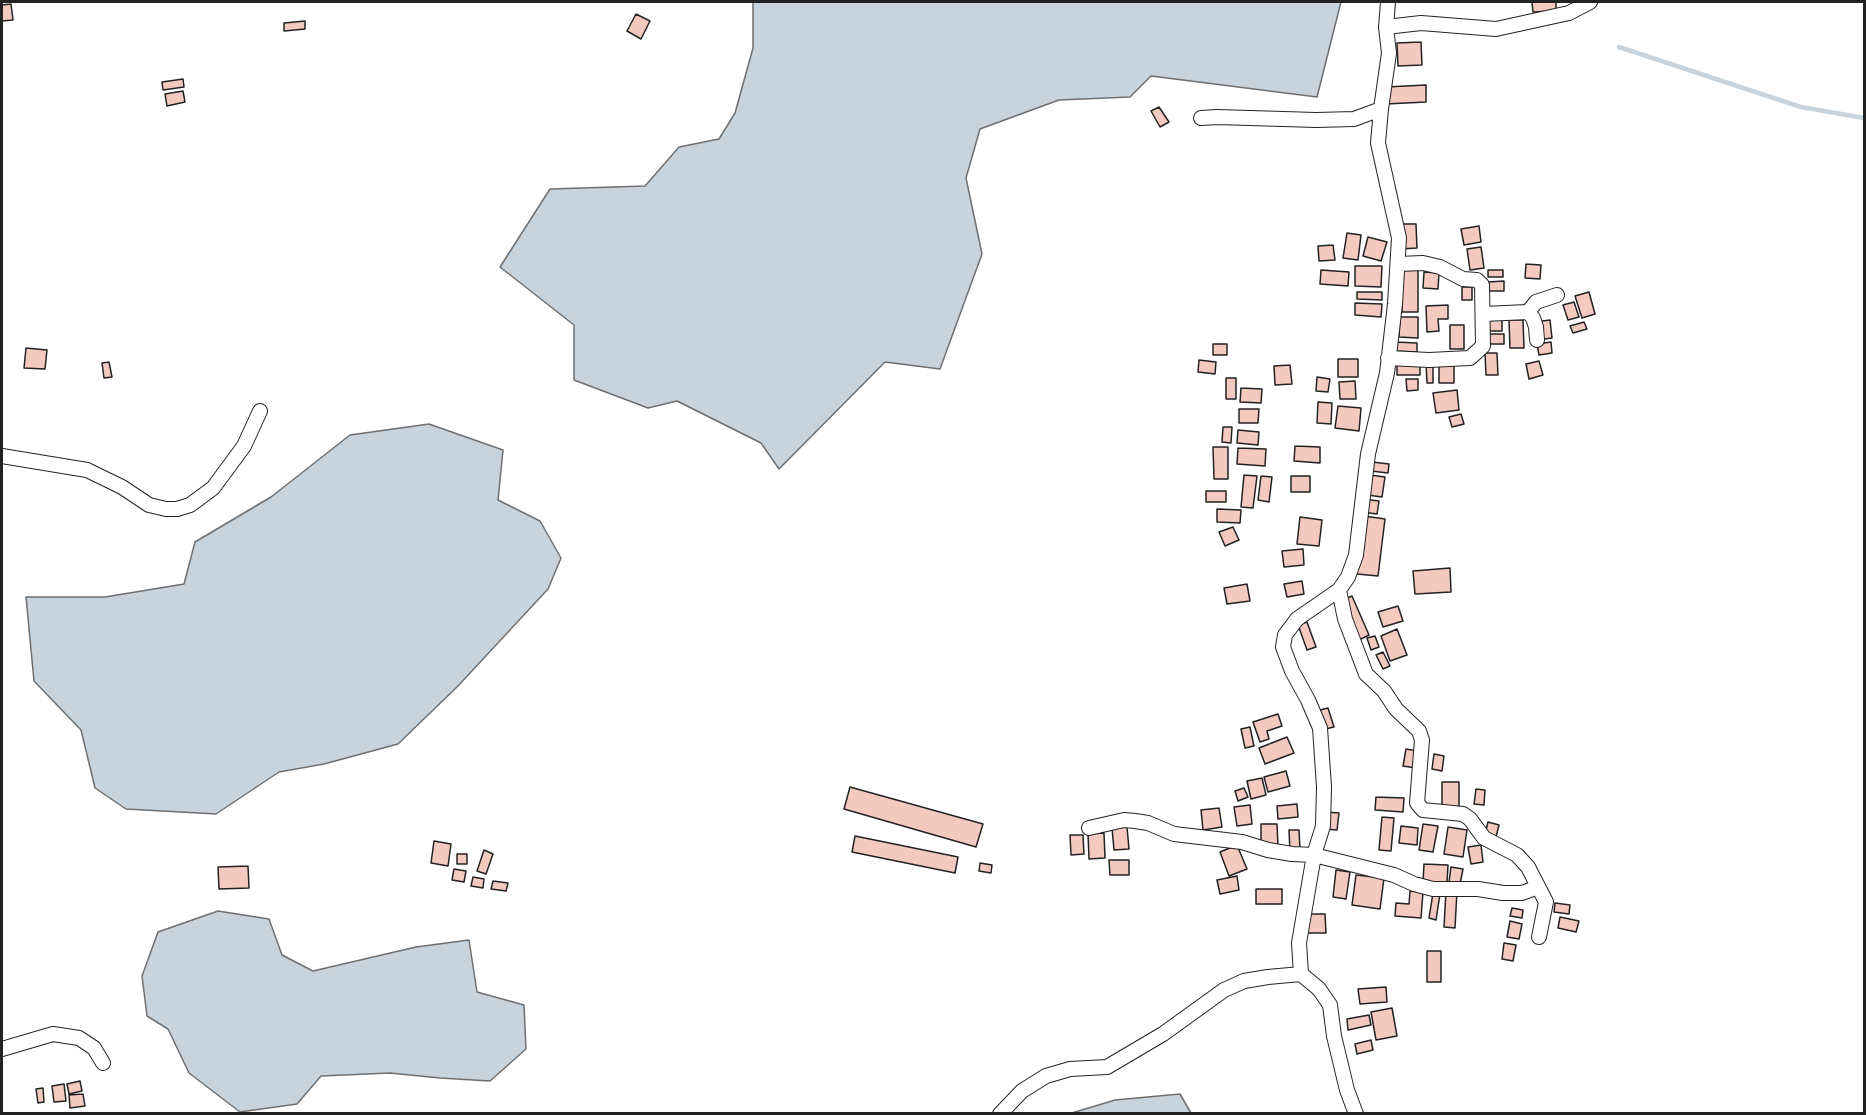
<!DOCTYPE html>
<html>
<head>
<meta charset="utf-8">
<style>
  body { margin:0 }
  #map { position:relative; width:1866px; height:1115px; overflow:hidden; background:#fff; font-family:"PT Sans",sans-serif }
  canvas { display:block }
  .frame { position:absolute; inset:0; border:3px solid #222; pointer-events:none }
</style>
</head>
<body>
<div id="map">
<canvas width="1866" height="1115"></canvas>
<div class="frame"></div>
</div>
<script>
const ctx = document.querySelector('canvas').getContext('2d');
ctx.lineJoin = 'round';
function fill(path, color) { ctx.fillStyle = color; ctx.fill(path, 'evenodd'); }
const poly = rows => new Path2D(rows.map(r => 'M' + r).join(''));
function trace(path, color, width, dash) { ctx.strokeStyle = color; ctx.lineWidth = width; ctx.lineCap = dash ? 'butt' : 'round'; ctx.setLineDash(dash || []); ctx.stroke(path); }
const water = poly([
  [753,2,1341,2,1317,97,1151,76,1130,97,1059,100,980,129,966,178,982,254,940,369,885,362,779,469,761,443,677,401,648,408,574,380,574,325,500,267,550,189,645,186,679,147,719,139,735,113,753,48,753,2],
  [429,424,503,450,498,500,540,521,561,558,548,589,458,686,398,744,324,764,279,772,216,814,126,809,95,788,81,730,34,681,26,597,105,597,184,584,195,542,271,497,350,435,429,424],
  [218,911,269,919,282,955,313,971,416,947,469,940,477,992,524,1005,526,1049,490,1081,440,1078,390,1073,321,1076,297,1104,240,1112,189,1073,168,1029,147,1016,142,976,158,932,218,911],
  [1180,1094,1191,1113,1072,1113,1115,1100,1180,1094]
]);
fill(water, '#c7d3dd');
trace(water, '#6f6f6f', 1.5);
trace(poly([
  [1619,47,1801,107,1864,118]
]), '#c7d3dd', 4.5);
const building = poly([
  [1532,2,1556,2,1556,11,1533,12,1532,2],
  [11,4,13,20,2,21,2,5,11,4],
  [636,14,650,21,641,39,627,31,636,14],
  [305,21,305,29,284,31,284,23,305,21],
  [1421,42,1422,65,1398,66,1397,43,1421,42],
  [183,79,184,87,163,90,162,82,183,79],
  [1426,85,1426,102,1386,104,1386,87,1426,85],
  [183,91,185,102,167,106,165,94,183,91],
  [1159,107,1169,122,1160,127,1151,111,1159,107],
  [1399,224,1416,224,1417,248,1400,249,1399,224],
  [1479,226,1481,242,1464,245,1461,229,1479,226],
  [1347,233,1361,235,1358,260,1343,258,1347,233],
  [1368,237,1387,242,1381,261,1363,256,1368,237],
  [1333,245,1335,260,1319,261,1318,246,1333,245],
  [1481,247,1484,268,1470,270,1467,249,1481,247],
  [1526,264,1541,265,1540,279,1525,278,1526,264],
  [1355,266,1382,266,1381,287,1355,286,1355,266],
  [1402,267,1418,267,1418,312,1402,312,1402,267],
  [1321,270,1349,272,1348,286,1320,284,1321,270],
  [1488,270,1503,270,1503,277,1488,277,1488,270],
  [1424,272,1439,273,1438,289,1423,288,1424,272],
  [1504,281,1504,291,1488,291,1488,282,1504,281],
  [1462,287,1472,287,1472,300,1462,300,1462,287],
  [1357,292,1382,292,1382,300,1357,299,1357,292],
  [1589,292,1595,314,1582,318,1575,296,1589,292],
  [1574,302,1579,317,1568,320,1563,305,1574,302],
  [1355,303,1382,304,1381,317,1355,315,1355,303],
  [1448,305,1448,319,1438,319,1439,331,1427,332,1426,306,1448,305],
  [1400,317,1418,317,1418,338,1399,337,1400,317],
  [1484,319,1502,319,1502,331,1484,331,1484,319],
  [1509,320,1523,320,1524,348,1510,348,1509,320],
  [1550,320,1552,338,1537,340,1535,322,1550,320],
  [1584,322,1587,329,1573,333,1570,326,1584,322],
  [1450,325,1464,325,1464,349,1450,349,1450,325],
  [1485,334,1504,334,1504,344,1485,344,1485,334],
  [1395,342,1417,343,1417,352,1395,351,1395,342],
  [1551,342,1552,353,1539,355,1537,344,1551,342],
  [1213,344,1227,344,1227,355,1213,355,1213,344],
  [26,348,47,350,45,369,24,368,26,348],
  [1485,353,1497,353,1498,375,1486,375,1485,353],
  [1338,359,1358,359,1358,377,1338,377,1338,359],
  [1199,360,1216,362,1215,374,1198,372,1199,360],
  [1539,361,1543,375,1529,379,1526,364,1539,361],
  [109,362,112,377,104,378,102,363,109,362],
  [1426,363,1433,363,1433,383,1427,383,1426,363],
  [1397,364,1420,364,1420,375,1397,375,1397,364],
  [1439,364,1454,364,1454,383,1439,383,1439,364],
  [1290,365,1292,384,1275,385,1274,366,1290,365],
  [1317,377,1330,379,1328,392,1316,391,1317,377],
  [1226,378,1236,378,1236,399,1226,399,1226,378],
  [1406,379,1418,379,1418,390,1407,391,1406,379],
  [1355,381,1356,399,1340,399,1339,382,1355,381],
  [1241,388,1262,389,1261,403,1240,402,1241,388],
  [1457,390,1459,410,1436,413,1433,393,1457,390],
  [1318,402,1332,403,1331,424,1317,423,1318,402],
  [1338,406,1361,408,1359,431,1335,428,1338,406],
  [1239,409,1259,409,1258,423,1239,423,1239,409],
  [1461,414,1464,424,1452,427,1449,417,1461,414],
  [1223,427,1232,427,1231,443,1222,442,1223,427],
  [1238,430,1259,432,1258,445,1237,443,1238,430],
  [1295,446,1320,447,1320,463,1294,461,1295,446],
  [1213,447,1228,447,1228,479,1214,479,1213,447],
  [1238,448,1266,449,1265,466,1237,464,1238,448],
  [1372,462,1389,464,1388,473,1371,471,1372,462],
  [1244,475,1257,476,1253,508,1241,507,1244,475],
  [1370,475,1385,477,1382,497,1367,495,1370,475],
  [1261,476,1272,477,1269,502,1258,500,1261,476],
  [1291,476,1310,476,1310,492,1291,492,1291,476],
  [1206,491,1226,491,1226,502,1206,502,1206,491],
  [1363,499,1379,501,1377,514,1362,512,1363,499],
  [1217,509,1241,510,1240,523,1217,522,1217,509],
  [1364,516,1385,519,1378,576,1357,574,1364,516],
  [1300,517,1322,520,1319,546,1297,544,1300,517],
  [1233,527,1239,540,1225,546,1219,532,1233,527],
  [1303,549,1304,565,1284,567,1282,551,1303,549],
  [1450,568,1451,592,1415,594,1413,571,1450,568],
  [1302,581,1304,594,1287,597,1284,584,1302,581],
  [1247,584,1250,601,1227,604,1224,588,1247,584],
  [1352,596,1369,635,1359,640,1342,600,1352,596],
  [1398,606,1403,621,1383,627,1378,612,1398,606],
  [1307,622,1316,647,1307,650,1298,625,1307,622],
  [1397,629,1407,655,1390,661,1381,636,1397,629],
  [1375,636,1379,647,1371,650,1367,638,1375,636],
  [1383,652,1390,666,1383,669,1376,655,1383,652],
  [1328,708,1334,727,1321,730,1316,711,1328,708],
  [1278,714,1282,726,1267,731,1269,739,1260,742,1253,722,1278,714],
  [1250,727,1254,746,1245,748,1241,729,1250,727],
  [1287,737,1294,753,1265,764,1259,748,1287,737],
  [1406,749,1418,751,1416,768,1403,766,1406,749],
  [1434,754,1444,756,1442,771,1432,769,1434,754],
  [1286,771,1290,786,1268,792,1264,777,1286,771],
  [1262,778,1266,795,1251,799,1247,781,1262,778],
  [1442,782,1459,782,1459,809,1442,809,1442,782],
  [850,787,983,824,976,847,844,809,850,787],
  [1244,788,1248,797,1238,801,1235,791,1244,788],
  [1476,789,1485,790,1484,805,1474,804,1476,789],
  [1376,797,1404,798,1403,812,1375,810,1376,797],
  [1297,804,1298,817,1278,819,1277,806,1297,804],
  [1250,805,1252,824,1237,826,1234,807,1250,805],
  [1219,808,1222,827,1203,830,1201,810,1219,808],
  [1326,812,1339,813,1337,830,1324,829,1326,812],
  [1382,817,1394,818,1391,851,1379,850,1382,817],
  [1488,822,1499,825,1496,837,1485,834,1488,822],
  [1261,824,1277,824,1278,846,1261,847,1261,824],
  [1423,824,1438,826,1433,852,1419,850,1423,824],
  [1401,826,1418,828,1417,845,1399,843,1401,826],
  [1127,827,1129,849,1114,850,1112,828,1127,827],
  [1448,827,1467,830,1463,857,1444,854,1448,827],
  [1289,830,1299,830,1300,851,1290,852,1289,830],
  [1104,833,1105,858,1089,859,1088,834,1104,833],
  [1070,835,1083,835,1084,854,1071,855,1070,835],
  [855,836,958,857,955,873,852,852,855,836],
  [434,841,451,844,448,866,431,863,434,841],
  [1237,845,1247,869,1229,876,1220,852,1237,845],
  [1481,845,1483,862,1471,864,1468,847,1481,845],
  [484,850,493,854,486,874,477,871,484,850],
  [457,854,467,854,467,864,457,864,457,854],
  [1109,860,1129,860,1129,875,1110,875,1109,860],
  [980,863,992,865,991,873,979,871,980,863],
  [1424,864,1448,865,1447,883,1423,882,1424,864],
  [248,866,249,888,219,889,218,867,248,866],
  [1451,867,1463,869,1460,884,1449,882,1451,867],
  [454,869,466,871,464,882,452,880,454,869],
  [1336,870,1350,872,1346,899,1333,897,1336,870],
  [1356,875,1384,878,1380,909,1352,905,1356,875],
  [1237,876,1239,890,1220,894,1217,880,1237,876],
  [473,877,484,879,483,888,471,886,473,877],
  [493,881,508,883,506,891,491,889,493,881],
  [1256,889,1282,889,1282,904,1256,904,1256,889],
  [1410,891,1423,892,1421,918,1395,916,1396,903,1409,904,1410,891],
  [1446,891,1457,891,1455,928,1444,927,1446,891],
  [1433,893,1440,894,1436,920,1429,918,1433,893],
  [1555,903,1570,905,1569,914,1554,912,1555,903],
  [1512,908,1523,910,1522,918,1510,916,1512,908],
  [1306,914,1325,914,1326,933,1307,933,1306,914],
  [1560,917,1579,921,1576,932,1558,928,1560,917],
  [1510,921,1522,924,1519,939,1507,937,1510,921],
  [1504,943,1516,945,1513,961,1502,959,1504,943],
  [1427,951,1441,951,1441,982,1427,982,1427,951],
  [1386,987,1387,1002,1360,1004,1358,989,1386,987],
  [1392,1008,1397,1036,1376,1040,1371,1012,1392,1008],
  [1369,1015,1371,1025,1348,1030,1347,1019,1369,1015],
  [1371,1040,1373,1050,1357,1054,1355,1044,1371,1040],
  [80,1081,82,1091,69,1094,67,1084,80,1081],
  [64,1084,66,1101,54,1102,52,1086,64,1084],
  [43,1088,44,1102,38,1103,36,1089,43,1088],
  [83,1094,85,1106,70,1108,69,1095,83,1094]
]);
fill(building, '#f3c9c0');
trace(building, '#222', 1.5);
const minor = poly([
  [1386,27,1421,23,1496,29,1569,13,1590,2],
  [1201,118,1217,117,1316,120,1354,119,1381,109],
  [1528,312,1536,302,1557,295],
  [1483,314,1528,312,1533,318,1536,327,1537,340],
  [1388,358,1429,360,1470,358,1483,346,1482,285,1477,280,1463,279,1440,267,1423,263,1398,264],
  [2,456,87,470,122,487,149,505,166,509,177,509,190,505,213,488,244,446,260,411],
  [1339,590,1345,619,1366,674,1384,691,1396,709,1419,731,1422,740,1417,803,1423,810,1463,814,1470,819,1484,838,1517,855,1528,867,1546,902,1539,937],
  [1089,828,1124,820,1135,821,1148,823,1174,834,1242,842,1268,850,1292,854,1314,855,1394,875,1414,884,1433,889,1478,889,1503,893,1522,893,1538,887],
  [1301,974,1299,943,1314,855,1323,826,1324,787,1320,728,1308,700,1292,671,1283,647,1285,635,1297,619,1339,590,1348,577,1356,555,1368,454,1387,373,1395,304,1399,238,1378,143,1381,109,1389,53,1386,27,1388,2],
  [2,1049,53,1034,79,1038,94,1048,103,1063],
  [1000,1114,1022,1091,1046,1076,1070,1069,1107,1067,1163,1034,1224,990,1244,981,1268,977,1301,974,1319,989,1330,1005,1334,1036,1347,1090,1356,1114]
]);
trace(minor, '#222', 16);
trace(minor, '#fff', 14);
</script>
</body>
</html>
